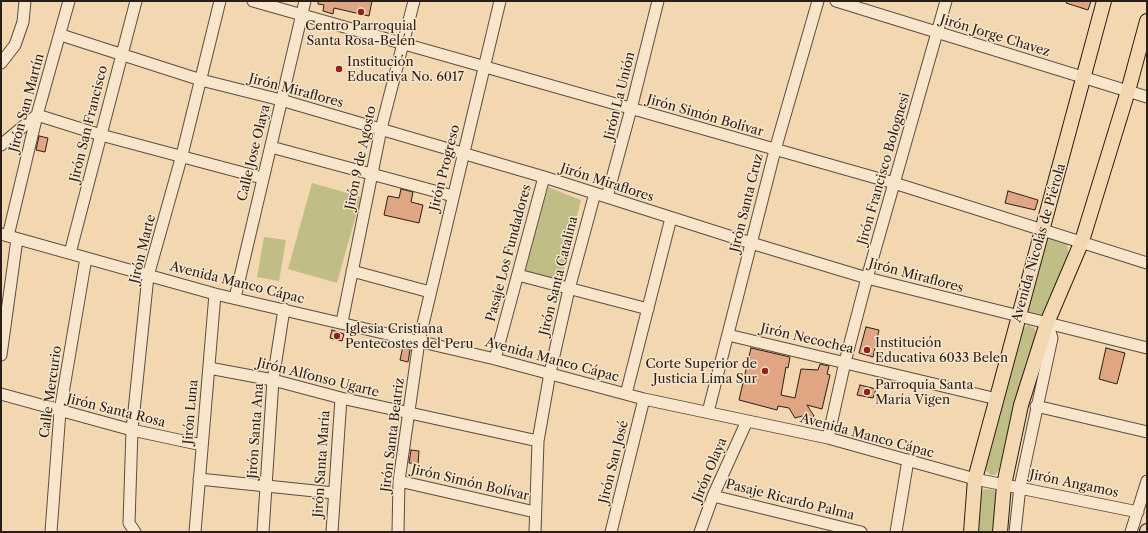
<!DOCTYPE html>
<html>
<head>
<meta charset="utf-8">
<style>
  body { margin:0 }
  #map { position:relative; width:1148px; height:533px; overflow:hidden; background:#f3d7b0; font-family:"Libre Caslon Text",serif }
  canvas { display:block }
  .frame { position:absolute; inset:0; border:2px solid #291f18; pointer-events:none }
</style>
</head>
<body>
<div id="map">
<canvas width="1148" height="533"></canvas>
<div class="frame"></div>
</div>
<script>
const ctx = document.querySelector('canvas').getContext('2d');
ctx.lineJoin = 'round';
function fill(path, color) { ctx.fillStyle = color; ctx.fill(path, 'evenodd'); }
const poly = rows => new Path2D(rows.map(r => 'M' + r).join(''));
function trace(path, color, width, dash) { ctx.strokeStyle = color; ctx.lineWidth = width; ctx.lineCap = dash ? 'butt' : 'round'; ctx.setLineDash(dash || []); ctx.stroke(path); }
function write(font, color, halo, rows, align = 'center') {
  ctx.font = font + ' "Libre Caslon Text",serif'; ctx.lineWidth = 3; ctx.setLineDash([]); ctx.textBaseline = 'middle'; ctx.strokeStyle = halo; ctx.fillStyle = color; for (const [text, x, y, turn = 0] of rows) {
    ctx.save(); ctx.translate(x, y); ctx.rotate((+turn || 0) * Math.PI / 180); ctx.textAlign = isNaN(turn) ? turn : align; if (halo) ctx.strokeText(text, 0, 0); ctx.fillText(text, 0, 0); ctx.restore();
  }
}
fill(poly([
  [312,183,361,197,337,283,288,269],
  [548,187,581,200,561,281,525,272],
  [264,237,286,240,279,281,257,277],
  [1052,237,1067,242,1068,251,1068,256,1043,317,1031,314,1027,311,1045,242],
  [1028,325,1034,328,1037,334,1026,362,1014,404,999,470,995,475,991,475,985,470,1022,329],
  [984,489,994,490,997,495,994,532,976,532,981,492]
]), '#c0bd87');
const building = poly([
  [318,1,372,1,369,16,334,8,333,14,323,11,324,5,318,4,318,1],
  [1067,1,1091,1,1088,10,1066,3,1067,1],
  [39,136,48,138,45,152,36,150,39,136],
  [401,189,413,192,411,202,423,205,419,223,384,215,388,196,399,198,401,189],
  [1008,191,1038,200,1035,210,1005,203,1008,191],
  [866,327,879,330,873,357,859,353,866,327],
  [332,330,344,334,342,341,330,338,332,330],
  [403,346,410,350,408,362,400,360,403,346],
  [751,348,790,357,788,368,786,367,781,395,795,398,801,369,818,370,820,364,829,366,827,374,830,375,822,409,807,405,814,416,805,422,802,416,795,418,789,408,778,406,777,410,739,400,751,348],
  [1106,348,1125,353,1117,384,1099,379,1106,348],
  [860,385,876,389,873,398,857,395,860,385],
  [411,450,419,451,418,464,409,463,411,450]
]);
fill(building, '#e0a582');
trace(building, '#291f18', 1);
const minor = poly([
  [253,1,894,183,1147,263],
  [836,1,1147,97],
  [61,35,201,80,281,100,544,177,751,243,867,278,1147,348],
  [1,63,15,45,23,22,25,1],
  [1,145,37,115,101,135,262,178],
  [271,147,453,196],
  [607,197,631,109,658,1],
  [1,234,215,294,495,359,644,399,828,438,975,479,1138,512],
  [8,236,37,115,69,1],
  [70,253,136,1],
  [352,271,430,292],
  [518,275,648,309],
  [235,298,305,1],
  [342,322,381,129,414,1],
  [728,335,997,399],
  [1,355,17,239],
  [495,359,544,177],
  [209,368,273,380,341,398,538,441],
  [1,394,132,430,202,445],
  [626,394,671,218],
  [1036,406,1147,432],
  [708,412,775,150,818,1],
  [828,438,845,362,867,278,946,1],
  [199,479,334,493],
  [399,481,535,512],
  [713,496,861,532],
  [51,532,60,411,86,258],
  [135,532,129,523,132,430,148,276,182,155,220,1],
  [195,532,215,294],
  [263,532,273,380,284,309],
  [332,532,341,398],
  [398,532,399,481,419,341,500,1],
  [535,532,538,441,550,373,569,289,595,193],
  [611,532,644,399],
  [700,532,713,496,747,421],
  [896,532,908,460],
  [1015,532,1020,487,1052,338,1047,323],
  [1131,532,1147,481]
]);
const major = poly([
  [971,532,975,479,1104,1],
  [1000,532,1004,485,1021,405,1047,323,1082,241,1128,91,1147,21],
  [1147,532,1147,531]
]);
trace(minor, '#5c4d3e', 13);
trace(major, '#291f18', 16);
trace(minor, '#f7e5cc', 11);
trace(major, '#f3d7b0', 14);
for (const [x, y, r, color] of [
  [361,12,4,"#8f2418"],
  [339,69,4,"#8f2418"],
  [337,336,4,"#8f2418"],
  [867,350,4,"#8f2418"],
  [765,371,4,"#8f2418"],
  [867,392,4,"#8f2418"]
]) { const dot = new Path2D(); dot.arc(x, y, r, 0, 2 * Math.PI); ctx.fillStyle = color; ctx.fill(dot); trace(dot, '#f7e5cc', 1.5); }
write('13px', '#291f18', '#f7e5cc', [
  ["Centro Parroquial",361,26,"center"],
  ["Santa Rosa-Belén",361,41,"center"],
  ["Institución",347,62],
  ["Educativa No. 6017",347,77],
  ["Iglesia Cristiana",345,329],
  ["Pentecostes del Peru",345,344],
  ["Institución",875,343],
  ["Educativa 6033 Belen",875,358],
  ["Corte Superior de",757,364,"right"],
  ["Justicia Lima Sur",757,379,"right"],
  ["Parroquia Santa",875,385],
  ["María Vigen",875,400]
], 'left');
write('13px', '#291f18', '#f7e5cc', [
  ["Jirón Jorge Chavez",995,36,17],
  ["Jirón Miraflores",296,91,15],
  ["Jirón La Unión",620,96,-76],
  ["Jirón San Martín",27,103,-75],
  ["Jirón Simón Bolívar",705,116,16],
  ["Jirón San Francisco",89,124,-76],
  ["Calle Jose Olaya",254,153,-76],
  ["Jirón 9 de Agosto",361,158,-78],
  ["Jirón Progreso",445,168,-76],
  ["Jirón Francisco Bolognesi",884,169,-74],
  ["Jirón Miraflores",607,183,18],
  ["Jirón Santa Cruz",747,203,-76],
  ["Avenida Nicolás de Piérola",1039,243,-74],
  ["Jirón Marte",143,249,-76],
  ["Pasaje Los Fundadores",509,253,-75],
  ["Jirón Santa Catalina",559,276,-76],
  ["Jirón Miraflores",916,276,15],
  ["Avenida Manco Cápac",237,283,14],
  ["Jirón Necochea",807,339,13],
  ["Avenida Manco Cápac",552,360,15],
  ["Jirón Alfonso Ugarte",318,378,14],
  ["Calle Mercurio",51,392,-82],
  ["Jirón Santa Rosa",116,411,14],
  ["Jirón Luna",191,412,-85],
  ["Jirón Santa Ana",256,431,-86],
  ["Jirón Santa Beatriz",393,435,-83],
  ["Avenida Manco Cápac",867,436,15],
  ["Jirón San José",614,462,-76],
  ["Jirón Santa María",322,464,-86],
  ["Jirón Olaya",710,470,-67],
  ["Jirón Simón Bolívar",470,483,13],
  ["Jirón Angamos",1074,484,12],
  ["Pasaje Ricardo Palma",790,500,14]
]);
</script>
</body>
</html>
